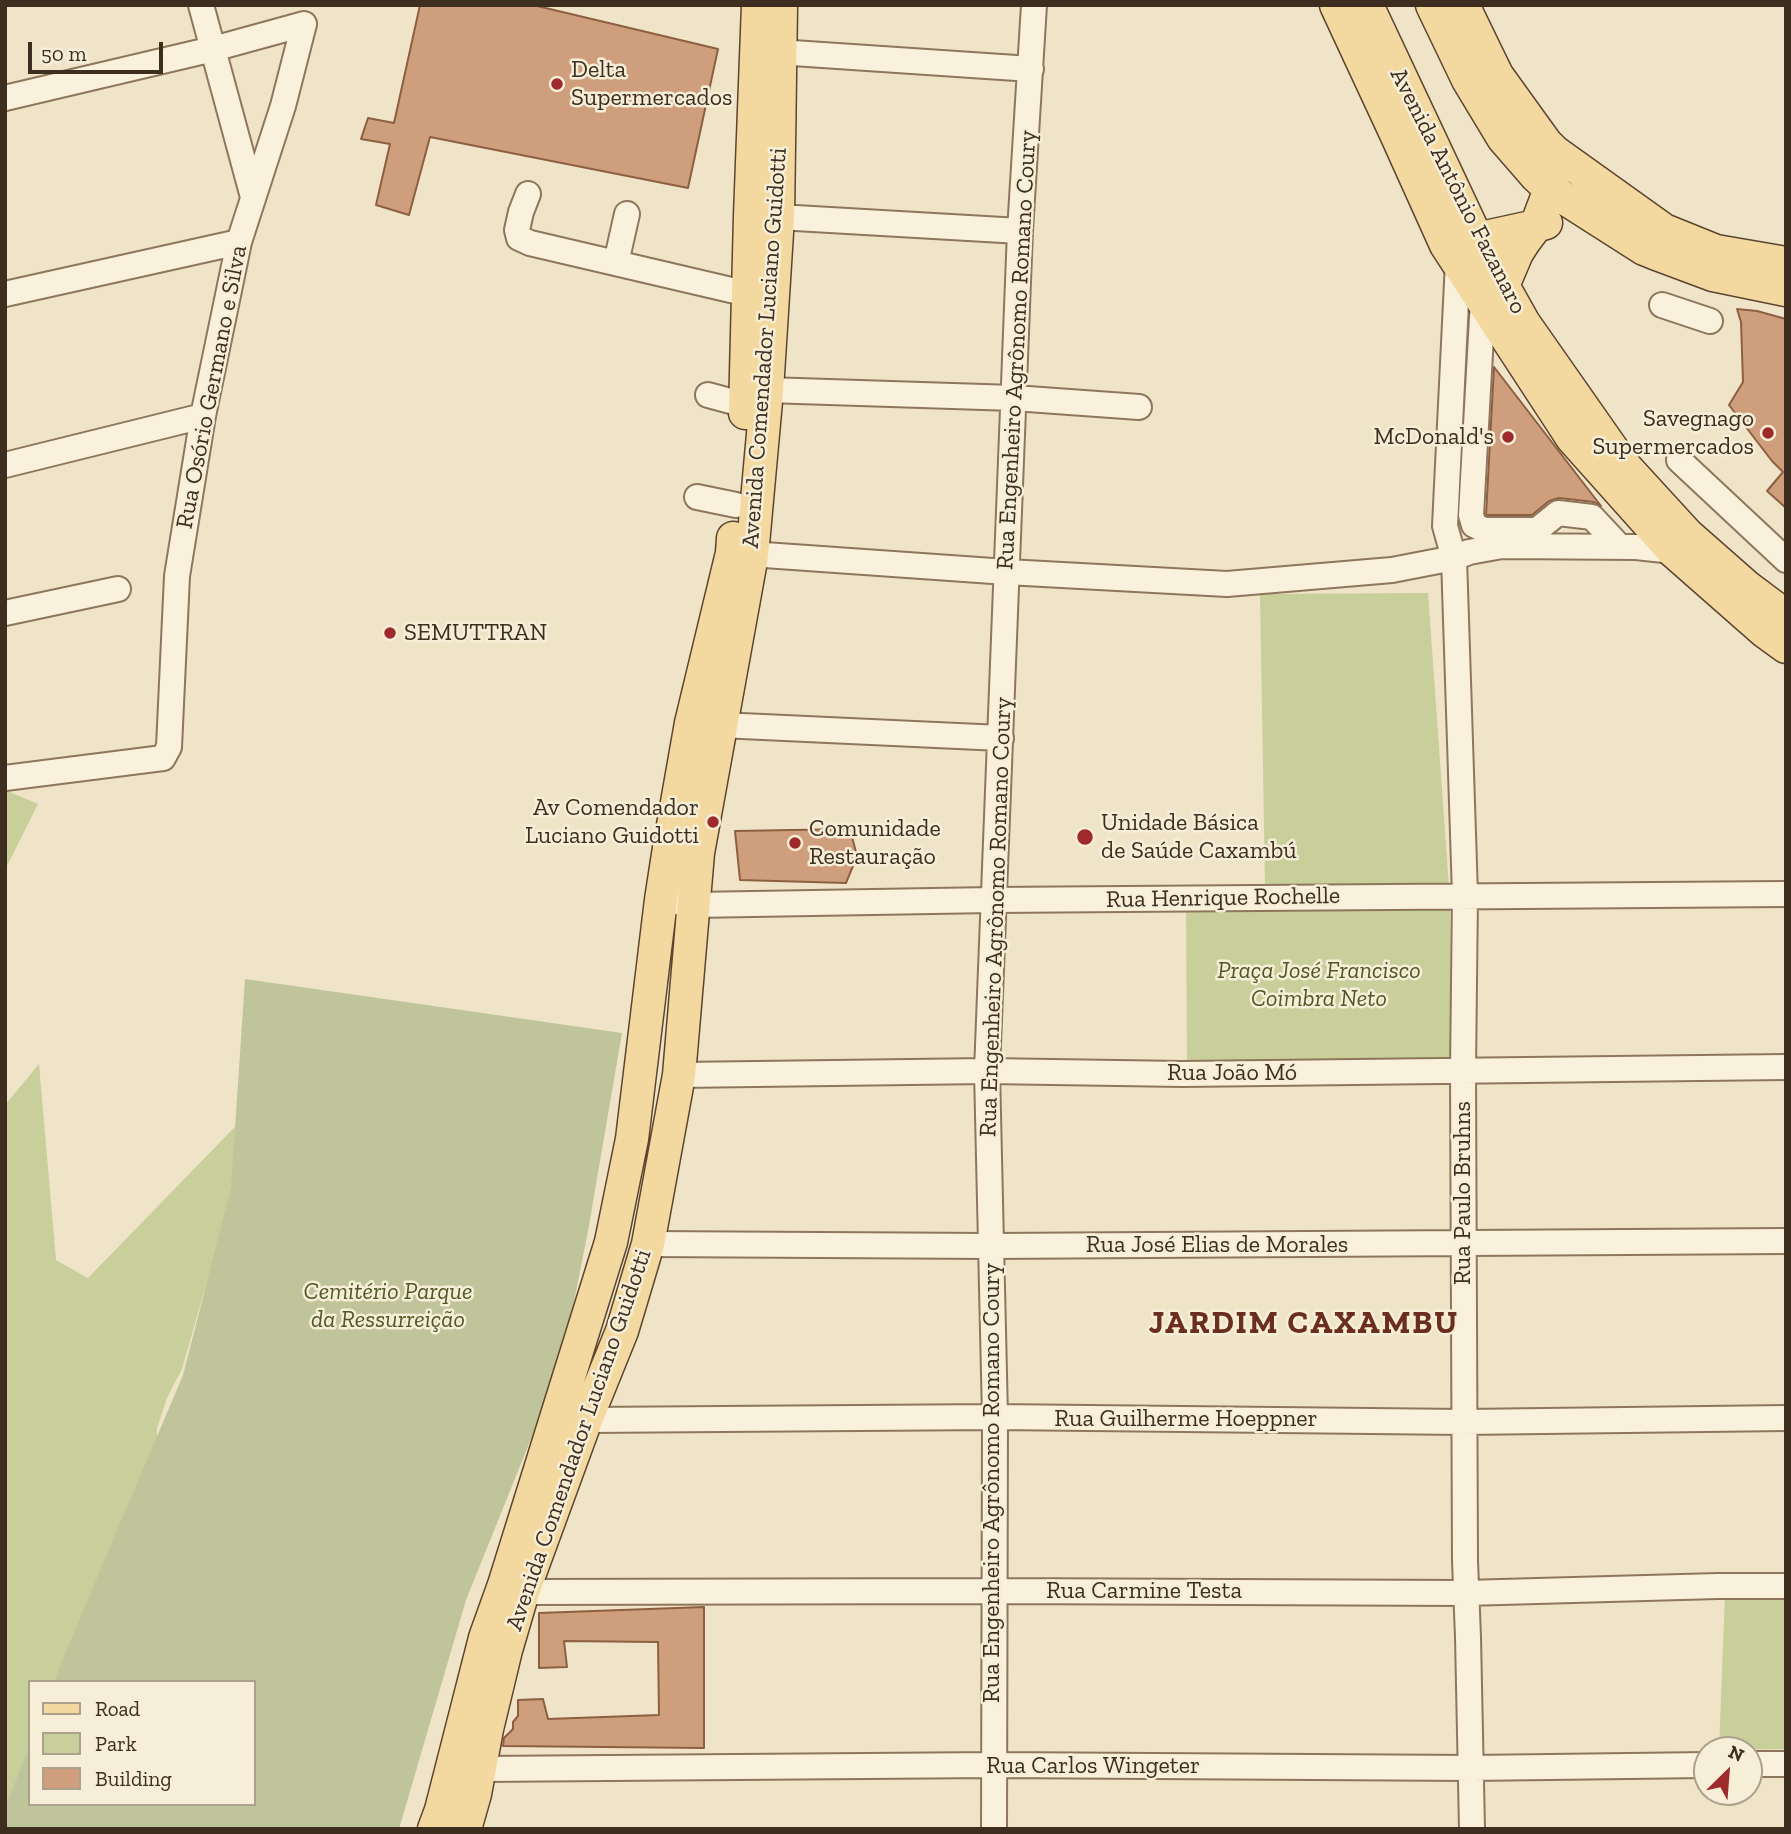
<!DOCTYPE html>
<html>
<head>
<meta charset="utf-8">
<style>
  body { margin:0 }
  #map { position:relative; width:1791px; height:1834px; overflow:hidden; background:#f0e4c8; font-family:"Zilla Slab",serif }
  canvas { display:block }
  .frame { position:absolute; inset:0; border:7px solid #3d2e20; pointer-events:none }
  .legend { position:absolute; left:28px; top:1680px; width:228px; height:126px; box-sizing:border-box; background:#f7eed8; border:2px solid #ada18e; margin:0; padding:9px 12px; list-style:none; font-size:21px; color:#3d2e20 }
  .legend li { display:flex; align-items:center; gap:14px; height:35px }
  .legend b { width:35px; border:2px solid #ada18e }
  .north { position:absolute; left:1693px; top:1736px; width:70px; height:70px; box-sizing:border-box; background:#f7eed8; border:2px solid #ada18e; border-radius:50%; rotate:25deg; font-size:19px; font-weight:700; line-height:28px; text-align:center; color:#3d2e20 }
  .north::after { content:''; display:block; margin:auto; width:24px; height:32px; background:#9e2a2b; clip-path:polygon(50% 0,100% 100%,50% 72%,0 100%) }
  .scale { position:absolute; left:28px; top:42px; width:135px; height:32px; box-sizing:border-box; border:4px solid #3d2e20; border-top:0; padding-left:9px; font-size:21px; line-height:24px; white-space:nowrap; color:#3d2e20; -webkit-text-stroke:5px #f7eed8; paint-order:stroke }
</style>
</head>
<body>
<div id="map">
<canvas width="1791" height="1834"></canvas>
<div class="frame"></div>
<ul class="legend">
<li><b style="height:9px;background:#f3d9a0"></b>Road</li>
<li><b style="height:19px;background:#c9cf9b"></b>Park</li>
<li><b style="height:19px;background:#cf9f7d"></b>Building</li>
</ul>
<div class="north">N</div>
<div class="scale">50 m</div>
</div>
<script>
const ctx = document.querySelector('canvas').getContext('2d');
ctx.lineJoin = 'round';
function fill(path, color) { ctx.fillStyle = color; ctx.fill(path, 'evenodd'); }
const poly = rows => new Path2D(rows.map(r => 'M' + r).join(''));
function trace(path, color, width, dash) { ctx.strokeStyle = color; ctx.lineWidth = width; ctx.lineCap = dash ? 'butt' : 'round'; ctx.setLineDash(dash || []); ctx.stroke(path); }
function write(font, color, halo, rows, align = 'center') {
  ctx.font = font + ' "Zilla Slab",serif'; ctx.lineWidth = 5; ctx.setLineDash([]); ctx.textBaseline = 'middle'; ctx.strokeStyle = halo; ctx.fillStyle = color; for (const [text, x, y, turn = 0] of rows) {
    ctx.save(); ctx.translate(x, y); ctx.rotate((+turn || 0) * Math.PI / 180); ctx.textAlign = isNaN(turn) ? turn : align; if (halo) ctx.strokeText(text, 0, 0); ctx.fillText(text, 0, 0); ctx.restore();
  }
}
fill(poly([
  [1428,593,1449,887,1265,885,1260,594],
  [5,790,38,804,5,870],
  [1450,905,1451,1065,1187,1066,1186,906],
  [39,1064,56,1260,88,1278,261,1100,231,1185,234,1187,182,1369,167,1398,157,1428,157,1460,254,1682,30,1682,30,1778,5,1828,5,1105],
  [1725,1594,1786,1595,1786,1749,1719,1750]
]), '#c9cf9b');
fill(poly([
  [245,979,622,1033,588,1231,562,1362,466,1600,399,1829,5,1829,5,1808,30,1745,30,1804,254,1804,254,1682,54,1682,72,1637,183,1375,231,1188]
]), '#bfc49a');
const building = poly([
  [420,5,533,5,718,49,688,188,430,137,409,215,376,205,390,144,361,139,368,118,394,123,420,5],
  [1737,309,1757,311,1786,319,1786,508,1767,491,1783,472,1772,461,1729,405,1743,382,1741,322,1737,309],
  [1494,367,1601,506,1594,502,1559,498,1549,501,1532,515,1486,515,1494,367],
  [850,829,857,856,846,883,740,880,735,831,850,829],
  [704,1607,704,1748,503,1746,504,1738,513,1729,513,1722,518,1716,518,1700,543,1699,548,1719,659,1715,658,1642,564,1641,567,1667,539,1668,539,1613,704,1607]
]);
fill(building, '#cf9f7d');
trace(building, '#8d5f41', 2);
const minor = poly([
  [201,5,253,197],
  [763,51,1031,69],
  [5,98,213,49,304,24],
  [528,194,521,212,517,230,519,238,530,243,748,294],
  [761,216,1020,231],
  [1458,262,1445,526,1454,558,1465,895,1463,1071,1465,1561,1468,1637,1472,1829],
  [616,263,627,214],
  [5,294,239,242],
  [1483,300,1471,515,1474,525,1484,530,1537,530,1558,513,1592,517,1620,547],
  [1662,305,1710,321],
  [767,390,1014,398,1139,407],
  [708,395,745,405],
  [1679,460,1786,560],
  [5,465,203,416],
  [697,497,736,505],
  [736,553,1007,572,1227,584,1392,570,1454,558,1469,552,1502,546,1636,547,1673,551],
  [5,613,118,589],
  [720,725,1001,738],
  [5,778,163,758,169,747,177,576,203,416,239,242,283,106,304,24],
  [677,902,693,905,993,900,1786,894],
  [679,1075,987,1071,1182,1074,1786,1067],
  [648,1244,991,1246,1786,1241],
  [586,1420,995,1417,1464,1422,1786,1418],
  [510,1587,523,1592,995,1591,1465,1593,1718,1586,1786,1586],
  [1749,1764,1786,1764],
  [480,1769,994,1765,1471,1768,1707,1765],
  [994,1829,995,1417,987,1071,1020,231,1034,5]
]);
const major = poly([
  [1336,5,1396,134,1446,245,1572,438,1673,551,1764,631,1786,647],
  [1367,5,1477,239,1524,323,1622,463,1688,535,1746,586,1786,616],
  [1432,5,1468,80,1503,138,1536,176,1550,189,1644,249,1654,253,1713,275,1786,290],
  [1463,5,1497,75,1546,143,1555,152,1664,230,1716,251,1786,263],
  [1458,243,1536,226,1550,189,1555,171],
  [1503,286,1517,253,1524,242,1536,226,1546,223],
  [745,413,750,216,758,5],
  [434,1829,441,1810,485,1638,504,1585,611,1242,632,1139,661,900,669,848,691,723,732,553,733,538],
  [465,1829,475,1794,487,1729,506,1650,523,1592,586,1420,622,1331,648,1244,679,1075,698,853,752,555,767,390,778,217,781,5]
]);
trace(minor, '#8d765c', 28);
trace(major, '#5b4430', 35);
trace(minor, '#faf1dc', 24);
trace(major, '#f3d9a0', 32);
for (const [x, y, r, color] of [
  [557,84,7,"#9e2a2b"],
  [1768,433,7,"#9e2a2b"],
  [1508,437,7,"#9e2a2b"],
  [390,633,7,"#9e2a2b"],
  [713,822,7,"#9e2a2b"],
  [1085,837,9,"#9e2a2b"],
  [795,843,7,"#9e2a2b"]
]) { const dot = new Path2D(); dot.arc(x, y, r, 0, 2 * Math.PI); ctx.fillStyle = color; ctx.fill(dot); trace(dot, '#f7eed8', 2.5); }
write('24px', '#3d2e20', '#f7eed8', [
  ["Delta",571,70],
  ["Supermercados",571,98],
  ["Savegnago",1754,419,"right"],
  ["Supermercados",1754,447,"right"],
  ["McDonald's",1494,437,"right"],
  ["SEMUTTRAN",404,633],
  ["Av Comendador",699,808,"right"],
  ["Luciano Guidotti",699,836,"right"],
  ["Unidade Básica",1101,823],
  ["de Saúde Caxambú",1101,851],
  ["Comunidade",809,829],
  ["Restauração",809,857]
], 'left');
write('24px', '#3d2e20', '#f7eed8', [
  ["Avenida Antônio Fazanaro",1458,191,63],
  ["Avenida Comendador Luciano Guidotti",765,348,-86],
  ["Rua Engenheiro Agrônomo Romano Coury",1017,350,-87],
  ["Rua Osório Germano e Silva",212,387,-79],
  ["Rua Henrique Rochelle",1223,898,-1],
  ["Rua Engenheiro Agrônomo Romano Coury",996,917,-88],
  ["Rua João Mó",1232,1073],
  ["Rua Paulo Bruhns",1463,1193,-90],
  ["Rua José Elias de Morales",1217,1245],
  ["Rua Guilherme Hoeppner",1186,1419],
  ["Avenida Comendador Luciano Guidotti",579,1440,-71],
  ["Rua Engenheiro Agrônomo Romano Coury",992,1483,-90],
  ["Rua Carmine Testa",1144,1591],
  ["Rua Carlos Wingeter",1093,1766]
]);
write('italic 24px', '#4d5a26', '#f7eed8', [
  ["Praça José Francisco",1319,971],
  ["Coimbra Neto",1319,999],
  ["Cemitério Parque",388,1292],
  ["da Ressurreição",388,1320]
]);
ctx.letterSpacing = '2px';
write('bold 32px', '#6b2e1e', '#f7eed8', [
  ["JARDIM CAXAMBU",1304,1324]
]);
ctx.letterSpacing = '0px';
</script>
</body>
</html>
